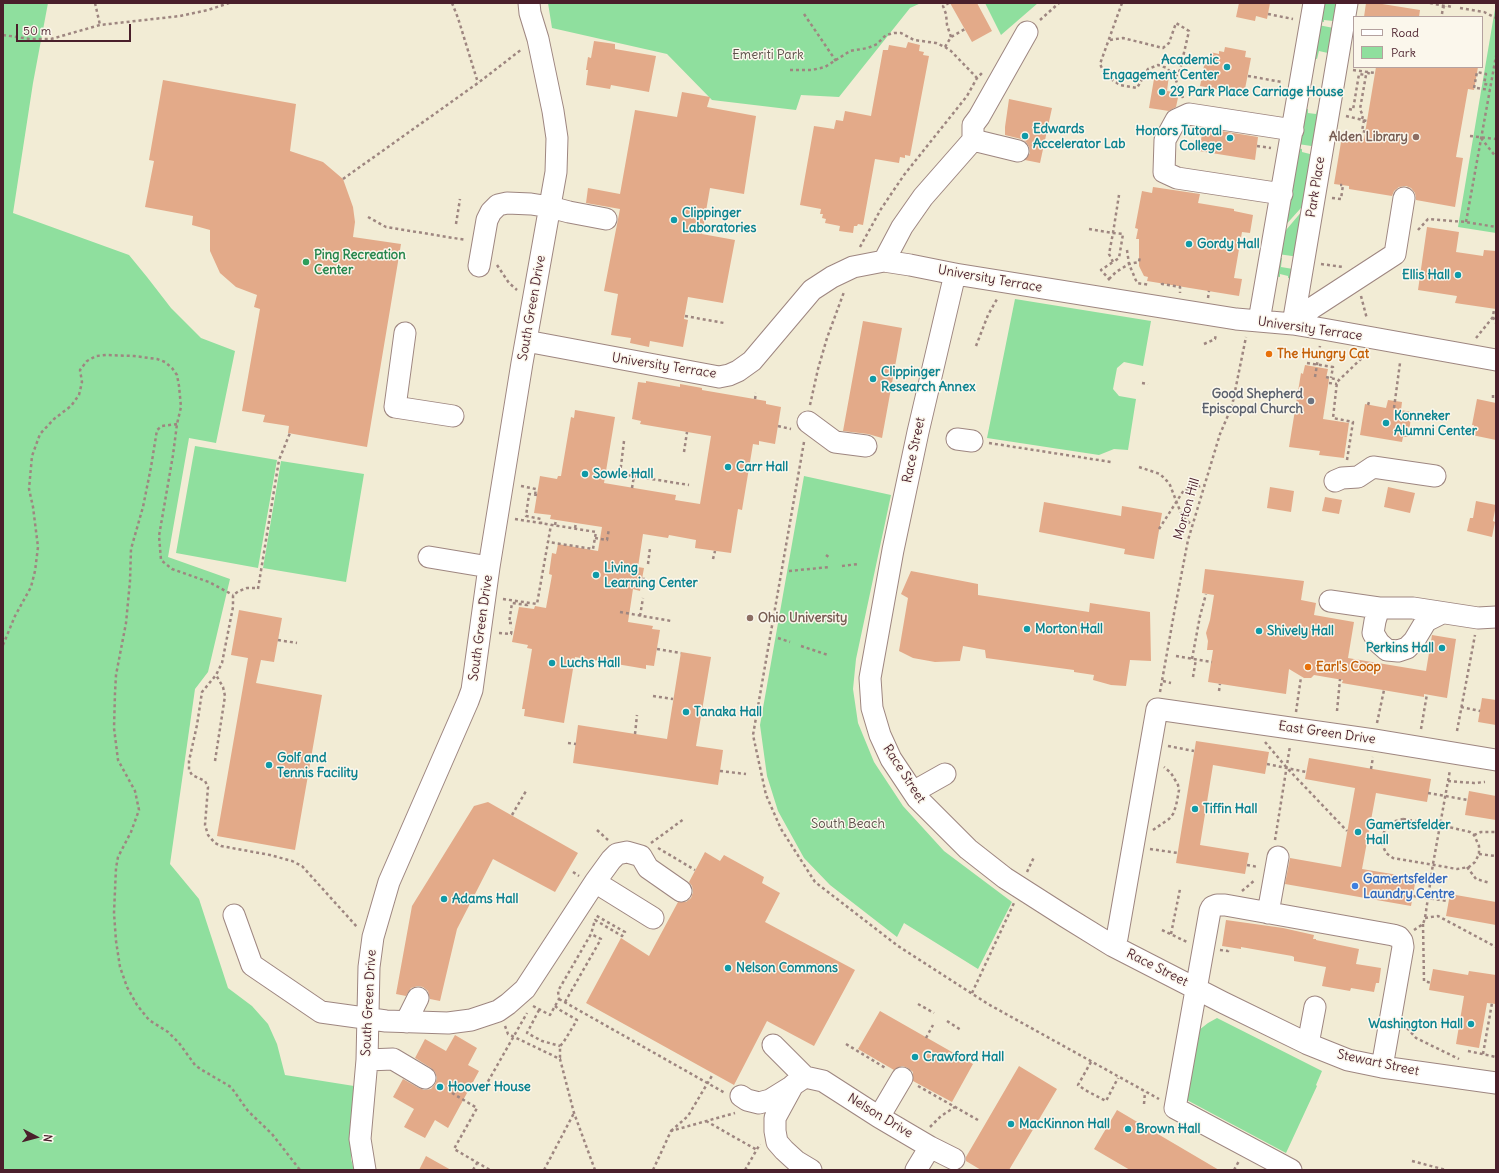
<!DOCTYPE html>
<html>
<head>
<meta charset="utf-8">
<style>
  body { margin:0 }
  #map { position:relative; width:1499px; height:1173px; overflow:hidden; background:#f2ecd5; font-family:Delius,sans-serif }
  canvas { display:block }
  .frame { position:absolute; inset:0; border:4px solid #4a1f2b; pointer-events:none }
  .legend { position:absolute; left:1353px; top:16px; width:130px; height:52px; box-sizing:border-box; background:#fbf7ec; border:1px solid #b4a19f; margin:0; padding:5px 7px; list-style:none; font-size:12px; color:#4a1f2b }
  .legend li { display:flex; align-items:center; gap:8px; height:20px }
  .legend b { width:20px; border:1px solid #b4a19f }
  .north { position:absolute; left:16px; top:1117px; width:40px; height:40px; -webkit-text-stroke:3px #fbf7ec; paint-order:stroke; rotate:96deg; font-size:11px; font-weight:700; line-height:16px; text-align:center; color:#4a1f2b }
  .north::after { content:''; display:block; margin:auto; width:14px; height:18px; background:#4a1f2b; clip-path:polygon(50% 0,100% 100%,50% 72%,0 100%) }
  .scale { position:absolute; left:16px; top:24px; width:115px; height:18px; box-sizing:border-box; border:2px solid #4a1f2b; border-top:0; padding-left:5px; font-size:12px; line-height:14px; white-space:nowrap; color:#4a1f2b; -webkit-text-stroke:3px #fbf7ec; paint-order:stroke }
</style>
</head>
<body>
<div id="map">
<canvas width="1499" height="1173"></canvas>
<div class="frame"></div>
<ul class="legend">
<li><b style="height:5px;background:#fff"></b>Road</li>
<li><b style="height:11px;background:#8fdf9e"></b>Park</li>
</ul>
<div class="north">N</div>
<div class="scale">50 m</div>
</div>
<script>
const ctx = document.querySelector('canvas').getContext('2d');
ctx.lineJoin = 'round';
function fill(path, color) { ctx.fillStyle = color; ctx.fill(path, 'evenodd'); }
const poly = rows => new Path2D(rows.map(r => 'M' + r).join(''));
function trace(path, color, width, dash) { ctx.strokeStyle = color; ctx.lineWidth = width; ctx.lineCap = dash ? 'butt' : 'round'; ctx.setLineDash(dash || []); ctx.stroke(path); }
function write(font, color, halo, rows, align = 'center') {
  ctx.font = font + ' Delius,sans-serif'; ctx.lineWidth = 3; ctx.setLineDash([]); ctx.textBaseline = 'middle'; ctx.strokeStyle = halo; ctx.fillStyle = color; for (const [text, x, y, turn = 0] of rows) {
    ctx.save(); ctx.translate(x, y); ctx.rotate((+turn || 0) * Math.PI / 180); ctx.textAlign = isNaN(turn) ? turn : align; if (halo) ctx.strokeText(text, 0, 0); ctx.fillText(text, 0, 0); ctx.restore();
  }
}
fill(poly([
  [3,3,48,3,33,83,13,213,129,255,147,277,171,308,201,338,235,351,216,443,189,438,168,557,230,579,208,672,195,689,170,864,199,899,228,988,252,1006,268,1024,277,1044,285,1075,354,1086,351,1124,351,1159,354,1170,3,1170],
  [548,3,921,3,910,8,839,97,801,95,796,110,712,100,667,54,552,28],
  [985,3,1038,3,1001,35],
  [1322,3,1343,3,1333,21,1324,20,1324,22,1319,21],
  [1496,3,1496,233,1458,227],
  [1318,25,1339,29,1328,53,1319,51,1317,59,1313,58],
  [1304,108,1308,109,1308,113,1316,114,1317,110,1324,111,1318,147,1298,144],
  [1296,148,1302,149,1302,152,1310,154,1311,151,1317,152,1309,199,1283,228],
  [1308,204,1299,257,1278,254,1281,236],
  [1277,257,1282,258,1281,267,1293,269,1295,280,1288,278,1288,276,1280,274,1280,277,1274,276],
  [1015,299,1151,321,1143,366,1124,362,1117,368,1113,389,1119,396,1136,399,1128,450,1114,449,1099,455,987,438],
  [195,446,277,460,258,568,176,553],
  [281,461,364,474,346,582,263,568],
  [804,476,891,495,856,659,853,689,858,723,874,762,903,806,944,851,1012,902,978,969,904,923,897,937,830,885,804,858,778,811,767,776,760,725],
  [1217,1018,1322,1071,1316,1085,1317,1086,1286,1153,1185,1099,1199,1030,1208,1023]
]), '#8fdf9e');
fill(poly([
  [950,3,977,3,992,31,972,42],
  [1239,3,1270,3,1267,19,1256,16,1255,21,1236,17],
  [1366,3,1376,3,1420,10,1419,17,1364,17],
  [594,41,615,44,615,49,656,56,649,92,611,85,610,89,586,85,588,70,586,70,588,57,591,58],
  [908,42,920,45,919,51,924,52,923,55,929,56,910,156,905,155,905,158,900,157,899,163,875,159,863,225,858,224,857,226,854,226,853,233,839,231,840,226,825,223,826,219,822,218,823,214,820,214,821,209,800,205,814,126,834,129,836,120,843,121,845,111,871,116,883,50,888,50,889,45,906,48],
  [1225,47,1246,51,1245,57,1251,58,1244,94,1200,86,1206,56,1209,57,1210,52,1219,54,1219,51,1224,52],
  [1376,67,1478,67,1474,90,1468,89,1456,157,1463,158,1455,207,1416,200,1415,193,1411,188,1406,186,1399,187,1394,191,1392,196,1349,189,1349,186,1334,184,1342,136,1364,139],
  [1155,73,1169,75,1167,91,1179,93,1176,107,1169,111,1149,108],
  [163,80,296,104,290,151,323,162,343,179,353,207,355,222,353,237,401,244,367,447,288,433,289,426,263,422,265,415,242,411,260,309,254,307,257,295,236,287,220,273,210,251,210,230,192,225,193,216,145,207,154,161,149,160],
  [682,92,710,97,707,107,756,116,744,194,710,188,702,234,735,240,723,303,688,297,684,319,688,320,683,347,650,341,649,347,630,343,631,338,611,335,618,294,604,291,620,209,586,203,588,188,620,194,635,110,677,117],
  [1009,99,1052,108,1040,163,1025,160,1030,153,1029,147,1026,142,1021,139,1005,135,1005,127],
  [1203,128,1258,137,1255,160,1199,151],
  [1153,187,1200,194,1198,203,1234,209,1234,211,1253,215,1250,233,1242,232,1234,278,1242,279,1239,296,1147,281,1148,277,1144,276,1139,266,1139,239,1136,239,1138,229,1135,228,1142,191,1152,193],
  [1427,227,1459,232,1456,252,1483,256,1484,250,1496,251,1496,309,1455,303,1457,296,1418,290],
  [863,321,902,328,882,438,868,434,843,431],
  [1305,365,1328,369,1326,378,1329,379,1323,419,1349,423,1344,458,1319,455,1320,451,1289,447,1301,373,1303,374],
  [646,381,680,387,680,384,702,388,702,390,766,401,766,404,781,407,775,444,759,441,759,445,753,444,742,510,738,509,731,553,695,548,696,540,669,535,668,538,643,534,638,567,644,568,642,579,640,591,633,589,628,622,653,626,652,629,660,630,654,666,646,665,646,669,575,657,564,723,524,716,525,709,522,709,532,649,527,648,528,645,512,642,519,607,534,609,535,606,546,608,552,575,549,574,552,553,556,554,558,544,598,551,602,527,550,519,551,515,534,513,540,476,557,479,558,476,561,476,571,417,574,418,575,410,615,417,604,483,676,495,675,500,700,504,711,436,640,424,641,421,632,419,638,382,646,383],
  [1477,399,1496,403,1496,440,1472,435,1474,425,1472,425],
  [1388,400,1402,402,1401,410,1412,412,1408,437,1403,437,1402,442,1360,435,1365,404,1386,408],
  [1270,487,1294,491,1291,512,1267,508],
  [1388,487,1415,493,1410,513,1384,507],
  [1325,497,1342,500,1339,514,1322,511],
  [1476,501,1496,505,1493,521,1495,522,1492,537,1467,531,1470,518,1473,518],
  [1044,502,1121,516,1122,506,1162,513,1154,559,1124,554,1125,549,1039,532],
  [1205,569,1304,581,1301,600,1316,603,1314,615,1354,622,1348,658,1426,671,1432,635,1456,639,1447,698,1424,694,1424,697,1342,683,1343,680,1314,675,1311,678,1304,678,1289,669,1286,694,1208,682,1213,650,1207,650,1208,641,1206,633,1210,620,1214,595,1202,593],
  [911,571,978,584,978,595,1089,612,1090,603,1150,612,1151,661,1130,660,1126,686,1111,685,1093,680,1094,675,1074,672,1074,670,986,658,985,650,963,646,960,661,935,662,913,658,899,651,908,598,901,594],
  [239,610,282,618,274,662,261,660,256,683,322,695,295,850,217,836,248,658,231,655],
  [681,652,711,657,696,746,723,750,718,785,573,763,578,725,667,739],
  [1482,698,1496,700,1496,725,1478,722],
  [1196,741,1269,752,1265,774,1213,765,1200,845,1249,853,1245,874,1176,863],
  [1309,758,1431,779,1427,802,1376,793,1362,869,1416,878,1411,906,1285,884,1290,858,1341,867,1355,788,1305,779],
  [1469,791,1496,796,1496,820,1465,815],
  [488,802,578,853,555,892,493,859,457,929,440,1001,430,999,428,991,423,987,418,986,411,988,406,996,396,994,412,906,474,806],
  [705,852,720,861,724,855,764,877,762,883,780,893,765,922,855,970,814,1046,767,1021,734,1085,586,1003,621,938,649,956,678,902,686,902,691,898,693,892,692,886,689,882],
  [1450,894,1496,902,1496,925,1446,916],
  [1226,920,1283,928,1314,935,1313,939,1316,939,1316,940,1359,949,1356,964,1381,968,1379,983,1376,983,1374,992,1351,988,1350,991,1322,986,1326,967,1294,961,1294,957,1292,956,1241,947,1241,949,1222,946],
  [1433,969,1468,975,1469,971,1496,975,1496,1004,1487,1003,1479,1048,1456,1044,1464,996,1429,990],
  [880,1011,973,1064,952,1102,913,1081,913,1072,908,1068,902,1066,894,1070,858,1049],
  [455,1035,477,1048,468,1065,479,1071,448,1128,435,1120,425,1138,404,1127,414,1109,393,1097,403,1079,419,1088,424,1090,431,1089,435,1084,437,1078,435,1072,431,1068,415,1058,425,1039,446,1051],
  [1019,1066,1057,1089,1009,1170,981,1170,966,1161,966,1157],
  [1117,1110,1219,1170,1130,1170,1094,1149],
  [426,1156,451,1170,419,1170]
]), '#e3aa89');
const minor = poly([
  [973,140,1018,151],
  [1282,194,1177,178,1164,172,1165,140,1176,120,1189,114,1293,130],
  [884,261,902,227,923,197,973,140,973,125,979,117,1027,32],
  [479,266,487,220,491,212,498,205,507,203,531,204,550,207,569,212,606,219],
  [955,274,918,432,893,550,870,678,872,708,880,735,891,759,917,798,968,849,1005,878,1066,917,1113,946,1222,1002,1308,1044,1348,1060,1382,1067,1496,1083],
  [1259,321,1314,3],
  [1293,324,1347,3],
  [1293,324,1312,308,1395,254,1404,198],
  [405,333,395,407,453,416],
  [526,341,719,377,729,375,738,371,752,361,812,290,832,277,853,267,884,261,910,265,955,274,1236,319,1293,324,1323,329,1496,360],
  [808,422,835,442,866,446],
  [957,439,972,441],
  [1335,481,1342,478,1358,477,1373,467,1435,476],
  [429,557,489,567],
  [1330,601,1379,608,1413,608,1478,618,1496,617],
  [1379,608,1375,621,1373,633,1379,643,1387,650,1398,651,1407,648,1414,641,1426,621,1442,613],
  [913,792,945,774],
  [595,882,611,860,617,854,627,852,641,856,648,868,681,891],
  [1268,913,1278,857],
  [234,915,252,965,321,1012,386,1021,448,1023,471,1020,498,1011,508,1004,525,989,595,882,653,918],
  [1117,938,1157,709,1374,740,1496,760],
  [406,1022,418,998],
  [1308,1044,1315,1007],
  [773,1045,805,1077],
  [367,1060,393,1059,425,1078],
  [741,1096,747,1100,759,1103,770,1100,791,1087],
  [879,1117,902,1078],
  [365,1170,360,1139,367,1060,369,967,373,937,389,882,468,701,472,690,489,567,522,363,556,172,557,138,553,111,538,39,530,13,529,3],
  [811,1170,796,1161,784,1150,777,1142,775,1131,775,1118,793,1085,805,1077,823,1081,879,1117,930,1147,954,1159],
  [916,1170,930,1147],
  [1291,1170,1175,1108,1210,911,1212,907,1217,905,1225,905,1393,935,1399,937,1402,941,1403,947,1382,1067]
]);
trace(minor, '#9e8680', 23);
trace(poly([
  [95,3,100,25],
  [452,3,458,18,478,83],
  [949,3,943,6,946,14,947,25,951,37],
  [1122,3,1100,64,1105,75,1120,85,1137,88,1148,69,1158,65,1167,68,1175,78],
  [1430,3,1445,6],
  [1448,6,1452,7],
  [1460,8,1484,12,1496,18],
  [804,14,836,61],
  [1268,14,1293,19],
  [1442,14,1443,7,1446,8,1446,6],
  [1040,20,1059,3],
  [3,35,30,39,51,39,100,25,180,16,208,10,229,3],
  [1110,40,1123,38,1163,48,1169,43,1176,23,1189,31,1180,70,1175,78,1183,98],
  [945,47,951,37,965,29],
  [790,70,812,70,825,67,850,51,868,48,877,44,886,35,894,33,901,33,914,40,936,43,945,47,951,51,977,78],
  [1353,70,1375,73],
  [1248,76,1282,82],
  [1474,88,1477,72,1486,74,1484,84,1490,85],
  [1477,88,1490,90],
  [1349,109,1353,110,1359,74,1366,75],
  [1346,116,1367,121],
  [1362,119,1363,116,1360,109,1366,75,1368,75,1369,72],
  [1364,120,1362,131,1367,132,1366,140],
  [1470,136,1496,139],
  [1481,138,1496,157],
  [1257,146,1271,148],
  [343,179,478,83,522,49],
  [1332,198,1341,199,1343,185,1340,185],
  [368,217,386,227,466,240],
  [1466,222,1496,56],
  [456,224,460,199],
  [1089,229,1113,233,1123,234,1119,258,1113,262,1109,254,1113,233,1119,195],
  [1418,230,1428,219,1466,222,1496,227],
  [860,247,881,209,904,175,967,96,977,78,983,72],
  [1127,250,1129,264,1137,283,1150,285],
  [1321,264,1343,267],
  [497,265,509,283,517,290],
  [1109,279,1116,272,1129,264,1139,262,1140,256],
  [1108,280,1109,279,1101,270,1113,262],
  [1162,283,1162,284,1180,287,1180,293],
  [1361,296,1367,319],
  [1208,298,1209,291],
  [685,316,724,323],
  [1493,317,1496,323],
  [1476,338,1493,317,1494,309],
  [1204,344,1215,339,1216,334],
  [976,346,988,315,997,299],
  [1307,363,1333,367,1331,378],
  [1315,377,1320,346],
  [1326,377,1339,380],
  [1142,383,1148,384],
  [1329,383,1337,384],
  [1493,398,1493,395],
  [755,399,756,393],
  [810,405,818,369,827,338,844,292],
  [1368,405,1369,402],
  [1276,408,1280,409],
  [1394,408,1400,363],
  [1238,414,1239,408],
  [177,424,162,426,157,430,151,467,143,507,131,549,130,581,126,623,116,675,115,693,114,728,118,760,135,791,139,810,131,832,118,857,116,868,114,913,116,941,120,967,127,987,137,1005,149,1020,168,1032,179,1043,195,1065,202,1070,231,1087,248,1111,272,1134,300,1170],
  [778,426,791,429],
  [624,441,620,474,689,485],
  [804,442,753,735,766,795,781,829,815,882,898,946,988,1004,1159,1099],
  [989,443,1111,462],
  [684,452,687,432],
  [1347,460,1353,422,1333,418,1337,382,1364,356],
  [1139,467,1160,474,1167,481,1170,485,1182,516,1193,526],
  [521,486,536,489,535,495],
  [632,488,634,476],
  [537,495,529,494,526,516,541,519,541,524],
  [515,519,596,532,593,549,548,542],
  [555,525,556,520],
  [575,528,576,523],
  [1159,529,1184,490,1205,485],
  [595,538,607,540,609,529],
  [826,555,830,558],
  [713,559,715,551],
  [648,564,650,548],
  [842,566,858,564],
  [789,571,830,567],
  [642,579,646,579],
  [255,588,247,588,239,591,233,595,233,607,222,663,216,675,202,692,197,725,189,761,189,770,192,775,205,781,208,787,205,825,208,835,215,843,221,846,270,855,292,861,302,866,358,928],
  [258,589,279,460,290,433],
  [503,599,537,604,551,525],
  [620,612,671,621],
  [640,616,643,598],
  [512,623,509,623,512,603,527,605,528,602],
  [499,633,511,634,512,628],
  [778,638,790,642],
  [278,640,297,643],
  [3,645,15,616,31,587,35,571,38,547,33,507,29,489,32,456,40,434,54,419,71,406,79,395,82,382,80,370,87,361,96,356,106,355,134,356,157,359,165,362,172,368,177,375,179,386,181,407,177,424,173,455,159,536,161,560,172,569,209,582,233,595],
  [801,646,828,655],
  [657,649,681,653],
  [1176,656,1212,662],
  [1192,659,1200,616,1206,594],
  [1193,677,1196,659],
  [1163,681,1171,683],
  [1219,691,1220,684],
  [1160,692,1175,608,1188,540,1220,434,1232,406,1246,337],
  [653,696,673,699],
  [1461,707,1480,711],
  [1337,711,1340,679],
  [1296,712,1301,677],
  [1377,723,1384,690],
  [1421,729,1427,694],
  [1457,731,1475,635],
  [635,734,637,715],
  [1265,742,1287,768,1347,831],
  [568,743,576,744],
  [1168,746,1194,751],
  [215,761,225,696,223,687,216,675],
  [1267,764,1306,772],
  [1371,769,1373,757],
  [720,771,746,774],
  [1448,781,1474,783,1485,782],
  [1428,793,1468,800],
  [512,815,526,791],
  [1403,819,1440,825,1470,832,1474,835,1479,846,1479,854,1475,862,1469,867,1457,869,1393,858,1386,853,1382,844,1383,835,1386,827,1392,822,1403,819],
  [597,830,608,840],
  [1153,830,1169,819,1173,814,1176,806,1179,790,1178,785,1171,773,1164,767],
  [1474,835,1481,832,1496,832],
  [1275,840,1290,746],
  [651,843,684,819],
  [658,848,695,870],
  [1150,849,1178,853],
  [1479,854,1495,856],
  [1247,865,1258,867],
  [1467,867,1476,879,1490,883],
  [573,872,579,876],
  [1027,872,1034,857],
  [1242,891,1255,880],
  [1413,896,1448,901],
  [1425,918,1438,916,1496,947],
  [1423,924,1424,981,1431,983],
  [1162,930,1187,942],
  [1414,930,1423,924,1425,918,1433,864,1450,770],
  [1171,934,1180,889],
  [1220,950,1228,951,1229,948],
  [972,993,1014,903],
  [559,999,725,1093],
  [565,1002,601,939,591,934],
  [918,1004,934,1013],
  [533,1006,550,1015,559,999,558,991,591,934,595,920,622,936,625,932,595,915],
  [555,1006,560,1010,577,1020,563,1043,560,1046,560,1059],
  [539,1010,527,1033,542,1041,560,1046],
  [947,1021,961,1030],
  [505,1026,508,1034,560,1059,574,1113,595,1170],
  [1407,1028,1416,1038,1459,1059],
  [926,1038,933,1025],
  [846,1044,887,1069],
  [1468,1051,1496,1057],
  [1483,1054,1492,1003],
  [1091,1062,1078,1085,1085,1090,1106,1101,1118,1078],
  [918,1086,978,1120],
  [482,1092,527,1013],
  [452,1093,477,1108,454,1149,490,1170],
  [1144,1104,1145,1092],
  [706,1121,757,1150],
  [930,1127,941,1116,955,1107],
  [1412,1161,1446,1170],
  [473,1170,477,1163],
  [544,1170,574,1113],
  [653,1170,671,1131,735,1113],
  [745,1170,760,1144],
  [1234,1170,1239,1161]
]), '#9e8680', 2.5, [3, 3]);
trace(minor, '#fff', 21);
trace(poly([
  [671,1131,688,1116,713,1074]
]), '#9e8680', 2.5, [3, 3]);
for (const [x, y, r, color] of [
  [1227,67,4,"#0f9aa8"],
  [1162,92,4,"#0f9aa8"],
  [1025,136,4,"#0f9aa8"],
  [1416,137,4,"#8d6e63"],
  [1230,138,4,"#0f9aa8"],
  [674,220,4,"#0f9aa8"],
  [1189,244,4,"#0f9aa8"],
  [306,262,4,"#2e9e5b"],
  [1458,275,4,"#0f9aa8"],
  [1269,354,4,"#e8710a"],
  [873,379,4,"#0f9aa8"],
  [1311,401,4,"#6b7280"],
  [1386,423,4,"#0f9aa8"],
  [728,467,4,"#0f9aa8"],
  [585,474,4,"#0f9aa8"],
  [596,575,4,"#0f9aa8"],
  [750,618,4,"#8d6e63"],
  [1027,629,4,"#0f9aa8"],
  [1259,631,4,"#0f9aa8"],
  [1442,648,4,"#0f9aa8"],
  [552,663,4,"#0f9aa8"],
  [1308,667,4,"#e8710a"],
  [686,712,4,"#0f9aa8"],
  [269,765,4,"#0f9aa8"],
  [1195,809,4,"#0f9aa8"],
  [1358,832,4,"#0f9aa8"],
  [1355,886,4,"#3f7fe0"],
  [444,899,4,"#0f9aa8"],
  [728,968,4,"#0f9aa8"],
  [1471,1024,4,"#0f9aa8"],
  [915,1057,4,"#0f9aa8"],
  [440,1087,4,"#0f9aa8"],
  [1011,1124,4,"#0f9aa8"],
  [1128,1129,4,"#0f9aa8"]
]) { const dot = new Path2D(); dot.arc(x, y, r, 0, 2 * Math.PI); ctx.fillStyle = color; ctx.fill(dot); trace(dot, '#fbf7ec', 1.5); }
write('13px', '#5b4f48', '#fbf7ec', [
  ["Emeriti Park",768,55],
  ["South Beach",848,824]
]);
write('bold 13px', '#0d838f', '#fbf7ec', [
  ["Academic",1219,60,"right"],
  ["Engagement Center",1219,75,"right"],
  ["29 Park Place Carriage House",1170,92],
  ["Edwards",1033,129],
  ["Accelerator Lab",1033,144],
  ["Honors Tutoral",1222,131,"right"],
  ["College",1222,146,"right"],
  ["Clippinger",682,213],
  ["Laboratories",682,228],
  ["Gordy Hall",1197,244],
  ["Ellis Hall",1450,275,"right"],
  ["Clippinger",881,372],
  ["Research Annex",881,387],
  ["Konneker",1394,416],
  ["Alumni Center",1394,431],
  ["Carr Hall",736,467],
  ["Sowle Hall",593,474],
  ["Living",604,568],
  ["Learning Center",604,583],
  ["Morton Hall",1035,629],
  ["Shively Hall",1267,631],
  ["Perkins Hall",1434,648,"right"],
  ["Luchs Hall",560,663],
  ["Tanaka Hall",694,712],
  ["Golf and",277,758],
  ["Tennis Facility",277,773],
  ["Tiffin Hall",1203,809],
  ["Gamertsfelder",1366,825],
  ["Hall",1366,840],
  ["Adams Hall",452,899],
  ["Nelson Commons",736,968],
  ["Washington Hall",1463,1024,"right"],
  ["Crawford Hall",923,1057],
  ["Hoover House",448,1087],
  ["MacKinnon Hall",1019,1124],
  ["Brown Hall",1136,1129]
], 'left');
write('bold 13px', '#785e54', '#fbf7ec', [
  ["Alden Library",1408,137],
  ["Ohio University",758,618,"left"]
], 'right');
write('13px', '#4a1f2b', '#fbf7ec', [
  ["Park Place",1316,187,-81],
  ["University Terrace",990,279,10],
  ["South Green Drive",532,308,-80],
  ["University Terrace",1310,329,8],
  ["University Terrace",664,366,9],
  ["Race Street",914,450,-78],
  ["Morton Hill",1187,509,-74],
  ["South Green Drive",481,628,-82],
  ["East Green Drive",1327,733,8],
  ["Race Street",904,774,57],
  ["Race Street",1157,968,27],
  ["South Green Drive",369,1003,-87],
  ["Stewart Street",1378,1063,12],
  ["Nelson Drive",880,1116,31]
]);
write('bold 13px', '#27864d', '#fbf7ec', [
  ["Ping Recreation",314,255],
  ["Center",314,270]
], 'left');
write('bold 13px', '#c56008', '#fbf7ec', [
  ["The Hungry Cat",1277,354],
  ["Earl's Coop",1316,667]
], 'left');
write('bold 13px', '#5b616d', '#fbf7ec', [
  ["Good Shepherd",1303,394],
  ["Episcopal Church",1303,409]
], 'right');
write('bold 13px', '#366cbe', '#fbf7ec', [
  ["Gamertsfelder",1363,879],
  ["Laundry Centre",1363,894]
], 'left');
</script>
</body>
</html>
